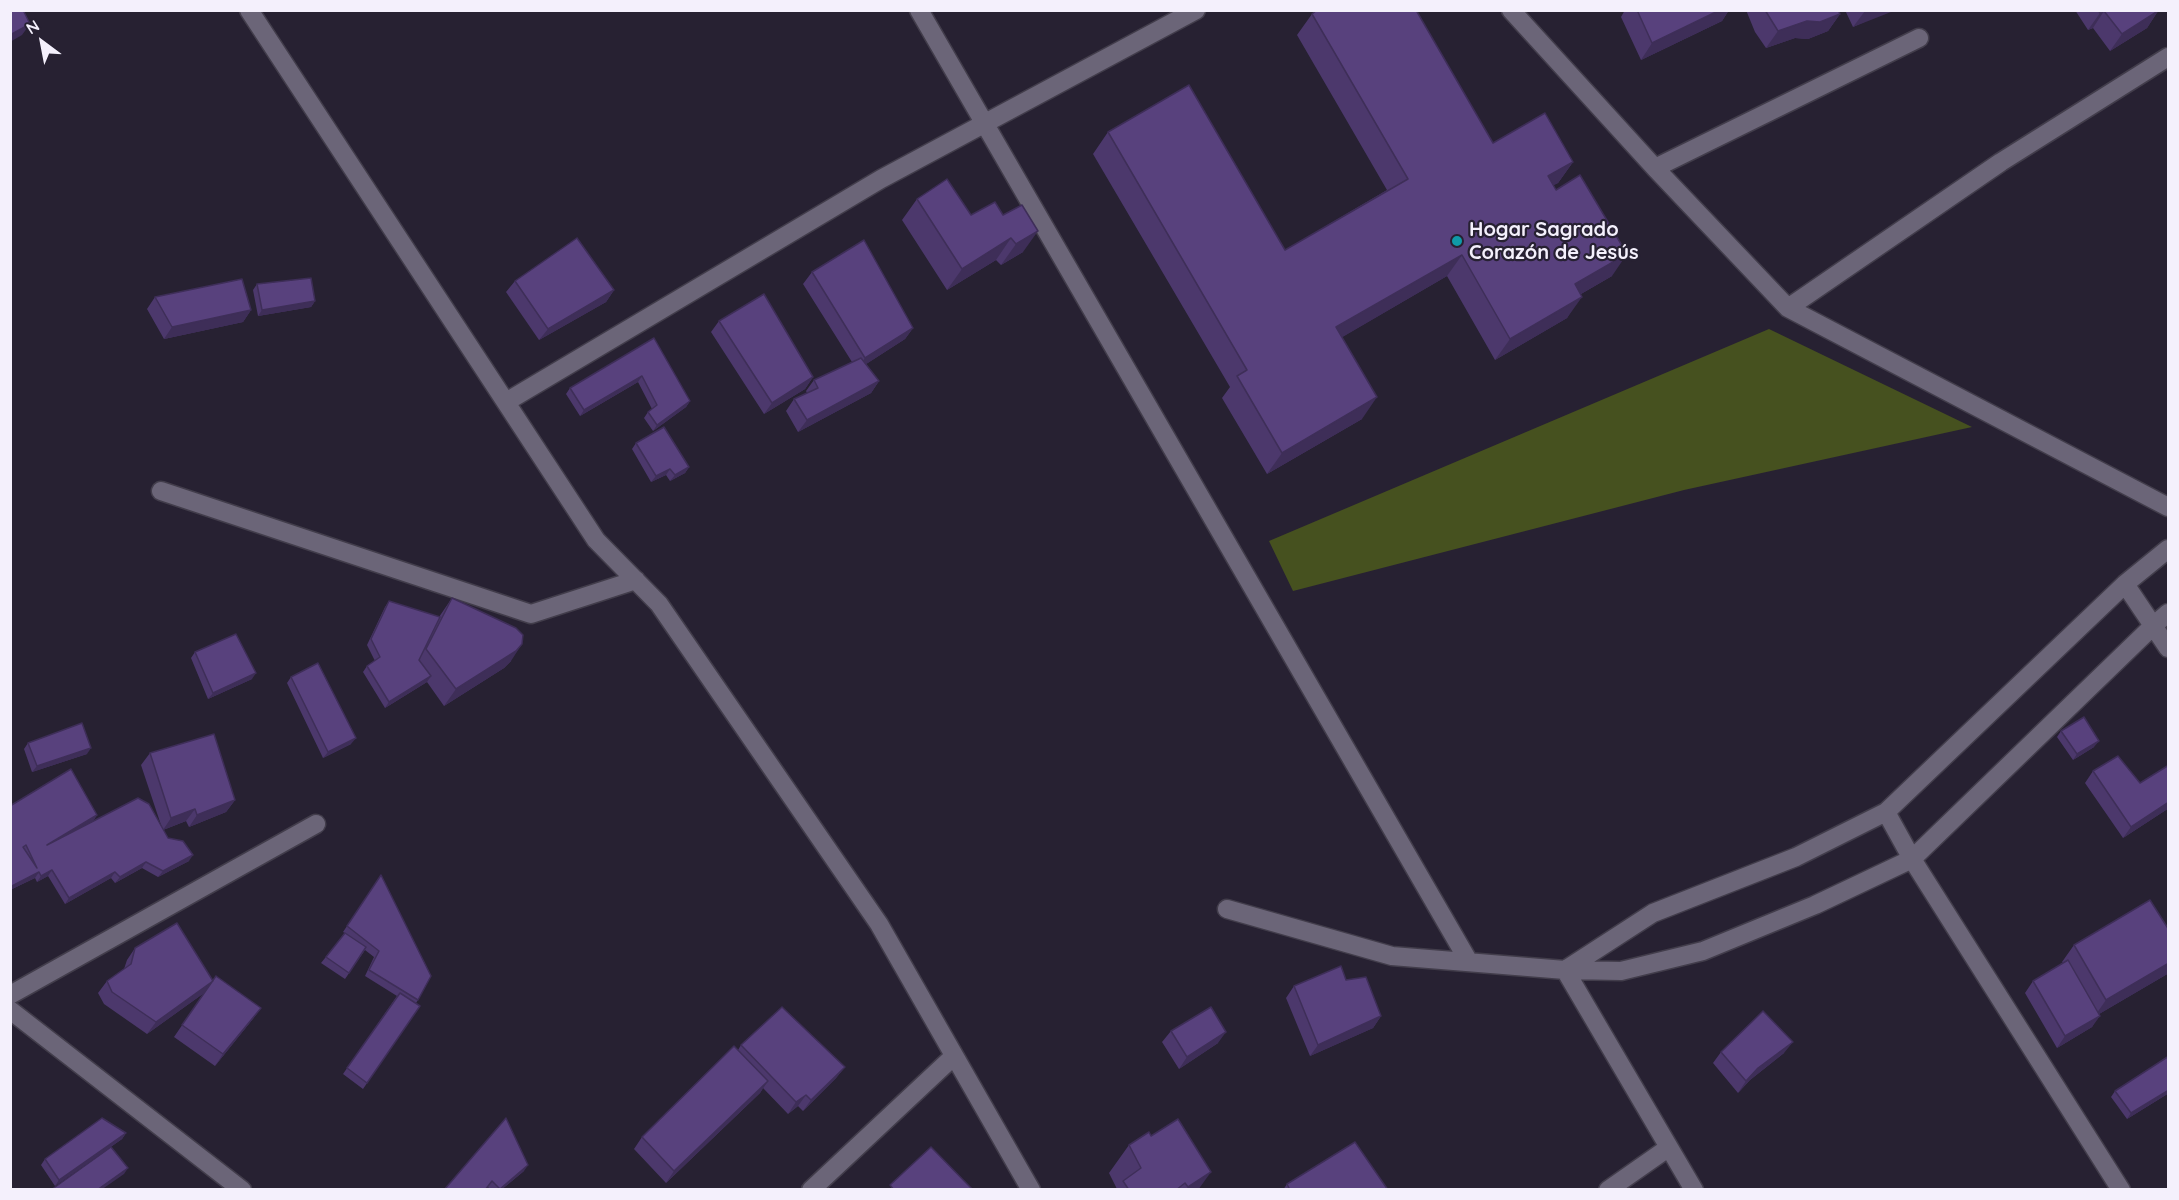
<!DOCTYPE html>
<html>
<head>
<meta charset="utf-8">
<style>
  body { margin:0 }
  #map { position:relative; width:2179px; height:1200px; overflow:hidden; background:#272132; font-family:Quicksand,sans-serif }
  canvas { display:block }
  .frame { position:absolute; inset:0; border:12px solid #f4f0fc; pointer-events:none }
  .north { position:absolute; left:12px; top:12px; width:60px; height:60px; -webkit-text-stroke:4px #272132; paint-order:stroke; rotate:328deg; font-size:16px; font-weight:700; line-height:24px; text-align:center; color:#f4f0fc }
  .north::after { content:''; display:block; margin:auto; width:21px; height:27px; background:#f4f0fc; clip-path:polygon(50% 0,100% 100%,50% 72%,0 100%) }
</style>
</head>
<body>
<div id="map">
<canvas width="2179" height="1200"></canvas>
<div class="frame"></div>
<div class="north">N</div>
</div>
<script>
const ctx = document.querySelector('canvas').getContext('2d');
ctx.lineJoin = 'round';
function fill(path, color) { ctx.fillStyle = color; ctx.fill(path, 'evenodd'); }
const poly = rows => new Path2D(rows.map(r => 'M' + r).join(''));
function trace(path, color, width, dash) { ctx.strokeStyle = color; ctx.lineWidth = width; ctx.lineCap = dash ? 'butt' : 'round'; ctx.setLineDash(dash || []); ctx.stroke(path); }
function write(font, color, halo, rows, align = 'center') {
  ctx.font = font + ' Quicksand,sans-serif'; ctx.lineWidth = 4.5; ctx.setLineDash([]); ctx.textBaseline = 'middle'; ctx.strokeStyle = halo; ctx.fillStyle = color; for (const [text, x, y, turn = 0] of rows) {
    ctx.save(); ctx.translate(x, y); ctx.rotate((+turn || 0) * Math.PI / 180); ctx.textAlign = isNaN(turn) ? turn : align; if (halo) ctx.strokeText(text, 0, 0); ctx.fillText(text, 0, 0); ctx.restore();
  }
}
fill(poly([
  [1769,329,1972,427,1684,490,1293,591,1269,541]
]), '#46511f');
const minor = poly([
  [249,10,596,540,659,604,879,924,1031,1190],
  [919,10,1469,962],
  [1511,10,1655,168,1788,308,2168,507],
  [1655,168,1919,38],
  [1788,308,2001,162,2168,57],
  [506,402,881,179,1196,10],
  [161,491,531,614,636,580],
  [2125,584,2168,648],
  [1886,812,1912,859,2121,1190],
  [1227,909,1392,956,1565,970,1621,971,1703,951,1815,905,1912,859,2154,625,2168,613],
  [1565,970,1653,913,1796,857,1886,812,2125,584,2168,549],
  [1565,970,1694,1190],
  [10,995,316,824],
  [10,1010,242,1190],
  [811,1190,954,1056],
  [1608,1190,1668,1148]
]);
trace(minor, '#423d4b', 21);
trace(minor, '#6b6578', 18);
fill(poly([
  [1625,10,1729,10,1722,21,1641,60,1621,17],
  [1746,10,1838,10,1840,14,1828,31,1808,39,1795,38,1766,48,1755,32],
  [1845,10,1891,10,1853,27],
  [2075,10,2158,11,2147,28,2110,51,2093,28,2088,30],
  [1312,14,1493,143,1573,162,1558,183,1553,185,1612,276,1581,294,1567,318,1495,360,1447,276,1342,337,1362,419,1267,474,1222,398,1230,387,1093,154,1108,132,1285,250,1387,190,1297,35],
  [917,199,971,215,995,202,1023,252,1001,265,996,260,947,290,902,220],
  [812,272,913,328,905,339,866,364,879,381,871,393,798,432,786,411,794,399,807,393,806,391,814,380,852,362,803,284],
  [515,281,614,290,606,302,539,340,506,292],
  [257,284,315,301,311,307,258,316,253,290],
  [155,297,251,310,243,322,164,339,147,309],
  [719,321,813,377,805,389,764,414,711,332],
  [654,338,690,401,686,407,653,431,644,418,648,412,652,409,638,382,580,416,566,394,570,388],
  [636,443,689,467,685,473,670,481,666,475,651,482,632,449],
  [452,598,511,661,504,668,444,706,427,682,385,708,363,672,367,666,375,661,367,645,385,607,389,601,439,617],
  [195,652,252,679,208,699,191,658],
  [291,677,351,744,323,758,287,683],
  [2061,731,2094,747,2073,760,2057,737],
  [28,743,87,754,32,772,24,749],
  [150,753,235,800,226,812,189,827,186,821,163,830,168,838,189,861,158,877,142,868,115,883,111,878,65,904,48,876,37,882,35,878,10,890,10,806,97,815,93,821,83,827,162,828,141,765],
  [2169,765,2169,808,2123,838,2085,783,2093,771,2140,783],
  [381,875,418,1000,416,1003,420,1006,363,1089,343,1074,397,996,365,976,374,957,365,950,345,979,321,963,345,933,343,932],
  [2169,930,2169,973,2099,1014,2092,1027,2057,1048,2025,993,2033,981,2063,963,2062,962,2074,945],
  [135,948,213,981,261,1008,252,1020,215,1066,174,1037,204,993,147,1034,104,1004,98,993,107,981,124,969,127,960],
  [1346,980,1381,1016,1373,1028,1310,1056,1286,998,1294,986],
  [1171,1031,1218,1043,1179,1069,1162,1042],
  [741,1045,845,1067,836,1078,803,1111,798,1106,788,1114,763,1088,760,1093,666,1183,634,1149,642,1137,738,1050],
  [1721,1052,1784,1053,1750,1080,1738,1093,1713,1063],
  [2169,1056,2169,1093,2127,1119,2111,1097,2115,1091],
  [126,1133,122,1139,55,1186,41,1165,45,1159],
  [1151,1136,1198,1190,1117,1190,1117,1189,1109,1173,1129,1145],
  [524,1171,501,1190,490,1190,488,1187,444,1190],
  [1287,1184,1388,1190,1283,1190]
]), '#4c386c');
fill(poly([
  [1720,10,1729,10,1722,21,1641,60,1652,43],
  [1891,10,1891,12,1853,27,1865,11],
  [2104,11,2093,28,2088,30,2100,13],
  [2158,11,2147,28,2110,51,2122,34],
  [1840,14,1828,31,1808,39,1795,38,1766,48,1778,31,1807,21],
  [30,24,22,35,10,42,10,35],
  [1573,162,1558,183,1533,197,1548,176],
  [1038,231,1023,252,1001,265,1016,244],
  [1011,238,996,260,947,290,962,269],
  [1627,254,1612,276,1560,306,1575,284],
  [1462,255,1447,276,1322,349,1336,327],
  [614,290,606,302,539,340,548,329],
  [1582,297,1567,318,1495,360,1510,339],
  [315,301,311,307,258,316,262,310],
  [251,310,243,322,164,339,172,327],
  [913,328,905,339,857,370,865,358],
  [642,376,638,382,580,416,584,410],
  [813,377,805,389,764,414,772,403],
  [879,381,871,393,798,432,807,420],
  [1377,397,1362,419,1267,474,1282,453],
  [690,401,686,407,653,431,657,425],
  [689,467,685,473,670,481,675,475],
  [670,469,666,475,651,482,656,476],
  [522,644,511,661,504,668,444,706,456,689],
  [256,673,252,679,208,699,213,693],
  [431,676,427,682,385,708,389,702],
  [356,738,351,744,323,758,328,752],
  [2099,741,2094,747,2073,760,2077,754],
  [91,748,87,754,32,772,37,766],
  [235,800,226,812,189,827,197,815],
  [2169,802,2169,808,2123,838,2131,827],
  [195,809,186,821,163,830,171,818],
  [97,815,93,821,43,851,47,845],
  [193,855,189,861,158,877,163,871],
  [146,862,142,868,115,883,120,877],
  [52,870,48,876,37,882,41,876],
  [39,872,35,878,10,890,10,887],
  [115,872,111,878,65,904,69,898],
  [2169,963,2169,973,2094,1017,2106,1000],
  [213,981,204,993,147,1034,156,1022],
  [261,1008,252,1020,215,1066,223,1054],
  [1381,1016,1373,1028,1310,1056,1318,1045],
  [2100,1016,2092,1027,2057,1048,2065,1036],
  [1226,1032,1218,1043,1179,1069,1187,1057],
  [1793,1042,1784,1053,1750,1080,1738,1093,1746,1081,1758,1068],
  [845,1067,836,1078,803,1111,811,1100],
  [768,1081,760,1093,666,1183,674,1171],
  [2169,1090,2169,1093,2127,1119,2131,1113],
  [806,1095,798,1106,788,1114,796,1102],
  [126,1133,122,1139,55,1186,59,1180],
  [528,1165,524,1171,501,1190,499,1190],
  [128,1168,124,1174,101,1190,97,1190],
  [1211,1172,1198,1190,1186,1190,1188,1187]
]), '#3e2e58');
const building = poly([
  [10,10,23,10,30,24,10,35,10,10],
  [1317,10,1416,10,1493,143,1545,113,1573,162,1548,176,1556,190,1580,175,1627,254,1575,284,1582,297,1510,339,1462,255,1336,327,1377,397,1282,453,1237,376,1247,370,1108,132,1189,85,1285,250,1408,179,1312,14,1317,10],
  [1637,10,1720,10,1652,43,1637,10],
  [1765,10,1838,10,1840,14,1820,22,1807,21,1778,31,1765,10],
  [2098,10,2158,10,2158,11,2122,34,2104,11,2100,13,2098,10],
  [947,179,971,215,995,202,1003,215,1022,205,1038,231,1016,244,1011,238,962,269,917,199,947,179],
  [577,238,614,290,548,329,515,281,577,238],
  [864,240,913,328,865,358,812,272,864,240],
  [311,278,315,301,262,310,257,284,311,278],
  [242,279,251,310,172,327,155,297,242,279],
  [764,294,813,377,772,403,719,321,764,294],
  [654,338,690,401,657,425,648,412,657,405,642,376,584,410,570,388,654,338],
  [861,358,879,381,807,420,794,399,818,388,814,380,861,358],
  [664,427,689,467,675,475,670,469,656,476,636,443,664,427],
  [452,598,516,628,523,635,522,644,516,651,456,689,426,649,452,598],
  [389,601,440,617,419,660,431,676,389,702,367,666,380,657,371,639,389,601],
  [236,634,256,673,213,693,195,652,236,634],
  [318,663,356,738,328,752,291,677,318,663],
  [2084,717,2099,741,2077,754,2061,731,2084,717],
  [82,723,91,748,37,766,28,743,82,723],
  [214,734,235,800,197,815,195,809,171,818,150,753,214,734],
  [2118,756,2140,783,2169,765,2169,802,2131,827,2093,771,2118,756],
  [71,769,97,815,47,845,138,798,149,804,168,838,183,841,193,855,163,871,146,862,120,877,115,872,69,898,52,870,41,876,39,872,10,887,10,806,71,769],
  [26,845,37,868,23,847,26,845],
  [381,875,431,976,418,1000,369,970,379,951,347,926,381,875],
  [2150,900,2169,930,2169,963,2106,1000,2074,945,2150,900],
  [177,923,213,981,156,1022,112,992,107,981,131,964,135,948,177,923],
  [345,933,366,947,349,973,326,957,345,933],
  [2068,960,2100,1016,2065,1036,2033,981,2068,960],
  [1341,966,1346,980,1366,977,1381,1016,1318,1045,1294,986,1341,966],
  [216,976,261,1008,223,1054,182,1025,216,976],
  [400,993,420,1006,367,1083,347,1068,400,993],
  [782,1007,845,1067,811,1100,806,1095,796,1102,741,1045,782,1007],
  [1211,1007,1226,1032,1187,1057,1171,1031,1211,1007],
  [1763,1011,1793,1042,1758,1068,1746,1081,1721,1052,1763,1011],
  [734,1046,768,1081,674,1171,642,1137,734,1046],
  [2169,1056,2169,1090,2131,1113,2115,1091,2169,1056],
  [102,1118,126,1133,59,1180,45,1159,102,1118],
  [506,1118,528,1165,500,1189,492,1181,485,1190,444,1190,506,1118],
  [1178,1119,1211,1172,1188,1187,1185,1183,1176,1190,1129,1190,1123,1181,1141,1168,1129,1145,1149,1132,1151,1136,1178,1119],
  [1355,1142,1388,1190,1290,1190,1287,1184,1355,1142],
  [111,1147,128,1168,97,1190,51,1190,111,1147],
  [931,1147,973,1190,894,1190,890,1185,931,1147]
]);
fill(building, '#58417d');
trace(building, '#3e2e58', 1.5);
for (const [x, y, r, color] of [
  [1457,241,6,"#0f9aa8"]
]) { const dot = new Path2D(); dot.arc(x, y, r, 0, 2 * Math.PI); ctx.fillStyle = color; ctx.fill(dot); trace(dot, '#272132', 2); }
write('bold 20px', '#f4f0fc', '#272132', [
  ["Hogar Sagrado",1469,230],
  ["Corazón de Jesús",1469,253]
], 'left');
</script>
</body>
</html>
